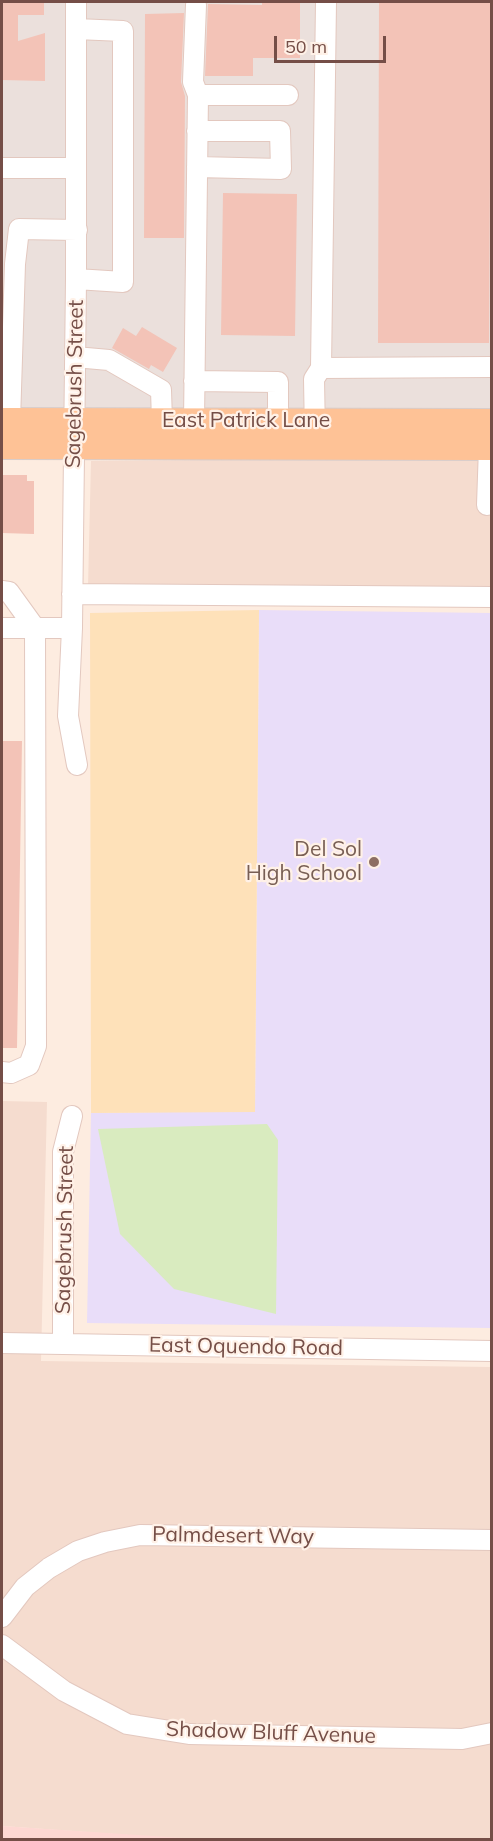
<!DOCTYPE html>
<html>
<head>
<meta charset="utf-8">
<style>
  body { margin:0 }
  #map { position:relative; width:493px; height:1841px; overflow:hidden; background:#fdece0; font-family:Mulish,sans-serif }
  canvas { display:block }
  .frame { position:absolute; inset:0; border:3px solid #754e47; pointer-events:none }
  .scale { position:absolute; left:274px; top:36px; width:112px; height:27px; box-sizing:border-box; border:3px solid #754e47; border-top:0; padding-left:8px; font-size:18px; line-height:21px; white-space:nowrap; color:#754e47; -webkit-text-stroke:4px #fff1e7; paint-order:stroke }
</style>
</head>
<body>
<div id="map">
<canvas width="493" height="1841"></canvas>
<div class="frame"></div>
<div class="scale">50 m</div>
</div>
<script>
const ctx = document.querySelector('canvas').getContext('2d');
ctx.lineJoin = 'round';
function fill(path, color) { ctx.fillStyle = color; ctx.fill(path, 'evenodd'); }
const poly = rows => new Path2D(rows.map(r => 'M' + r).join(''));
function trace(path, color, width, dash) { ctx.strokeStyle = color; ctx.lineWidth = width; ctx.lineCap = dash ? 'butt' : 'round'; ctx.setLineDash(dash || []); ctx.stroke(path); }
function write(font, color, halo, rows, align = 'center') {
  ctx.font = font + ' Mulish,sans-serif'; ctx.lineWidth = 4.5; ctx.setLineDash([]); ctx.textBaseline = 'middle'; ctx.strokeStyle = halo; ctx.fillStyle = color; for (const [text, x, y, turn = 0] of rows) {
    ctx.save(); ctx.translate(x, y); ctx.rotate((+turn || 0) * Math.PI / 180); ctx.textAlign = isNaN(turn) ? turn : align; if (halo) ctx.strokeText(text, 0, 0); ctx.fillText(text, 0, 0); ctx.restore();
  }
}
fill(poly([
  [315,459,491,459,491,587,88,587,91,461],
  [2,1101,47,1102,41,1361,491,1367,492,1839,198,1840,2,1826]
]), '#f5dccf');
fill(poly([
  [2,1826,198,1839,2,1839]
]), '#fed8d3');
fill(poly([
  [2,2,491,2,491,433,2,414]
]), '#ebe0dc');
fill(poly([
  [259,610,491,613,491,1328,87,1323,91,1113,255,1111]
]), '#e9ddf9');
fill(poly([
  [267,1124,278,1140,276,1314,174,1289,120,1234,98,1129]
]), '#d9ebbf');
fill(poly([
  [259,610,255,1112,91,1113,90,613]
]), '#fee1b9');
fill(poly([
  [2,2,44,2,44,15,18,15,18,41,45,33,45,81,2,80],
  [262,2,300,2,300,58,253,58,253,76,205,76,208,4,262,5],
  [379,2,491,2,489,343,378,343],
  [184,13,181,82,185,96,184,238,144,238,145,14],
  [223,193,297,194,295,336,221,335],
  [142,327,177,348,163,372,151,365,149,369,112,348,123,328,136,336],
  [2,475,27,475,27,481,34,481,34,534,2,533],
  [2,741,22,741,17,1048,2,1048]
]), '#f3c3b7');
const minor = poly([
  [76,2,76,279,72,628,68,716,77,765],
  [326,2,321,368,492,367],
  [196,5,193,82,198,95],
  [76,29,123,31,123,282,76,279],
  [197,167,281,169,280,131,197,131],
  [2,168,76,168],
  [75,357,109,360,161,390,162,421],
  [194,381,278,382,278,421],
  [10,421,15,264,19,229,77,230],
  [194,421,198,95,288,95],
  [315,435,314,379,321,368],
  [487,505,489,447],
  [2,591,9,592,35,628,2,628],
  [72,594,492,597],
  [2,1072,11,1073,29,1065,36,1046,35,628,72,628],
  [2,1343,492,1351],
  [63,1344,63,1152,72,1116],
  [2,1617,25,1587,49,1568,78,1551,105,1542,140,1535,492,1540],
  [2,1645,64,1691,127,1724,189,1734,462,1739,492,1733]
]);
const major = poly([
  [2,421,492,422],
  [2,446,492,447]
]);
trace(minor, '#e3c8bf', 22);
trace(major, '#d8cdcb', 28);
trace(minor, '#fff', 20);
trace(major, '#fec296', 26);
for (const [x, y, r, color] of [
  [374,862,6,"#8d6e63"]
]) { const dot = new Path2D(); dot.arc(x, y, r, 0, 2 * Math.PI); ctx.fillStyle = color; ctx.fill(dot); trace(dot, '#fff1e7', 2); }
write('21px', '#754e47', '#fff1e7', [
  ["Sagebrush Street",75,384,-89],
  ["East Patrick Lane",246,421],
  ["Sagebrush Street",65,1230,-89],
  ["East Oquendo Road",246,1347,1],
  ["Palmdesert Way",233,1536,1],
  ["Shadow Bluff Avenue",271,1733,2]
]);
write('21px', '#785e54', '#fff1e7', [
  ["Del Sol",362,850],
  ["High School",362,874]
], 'right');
</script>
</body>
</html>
